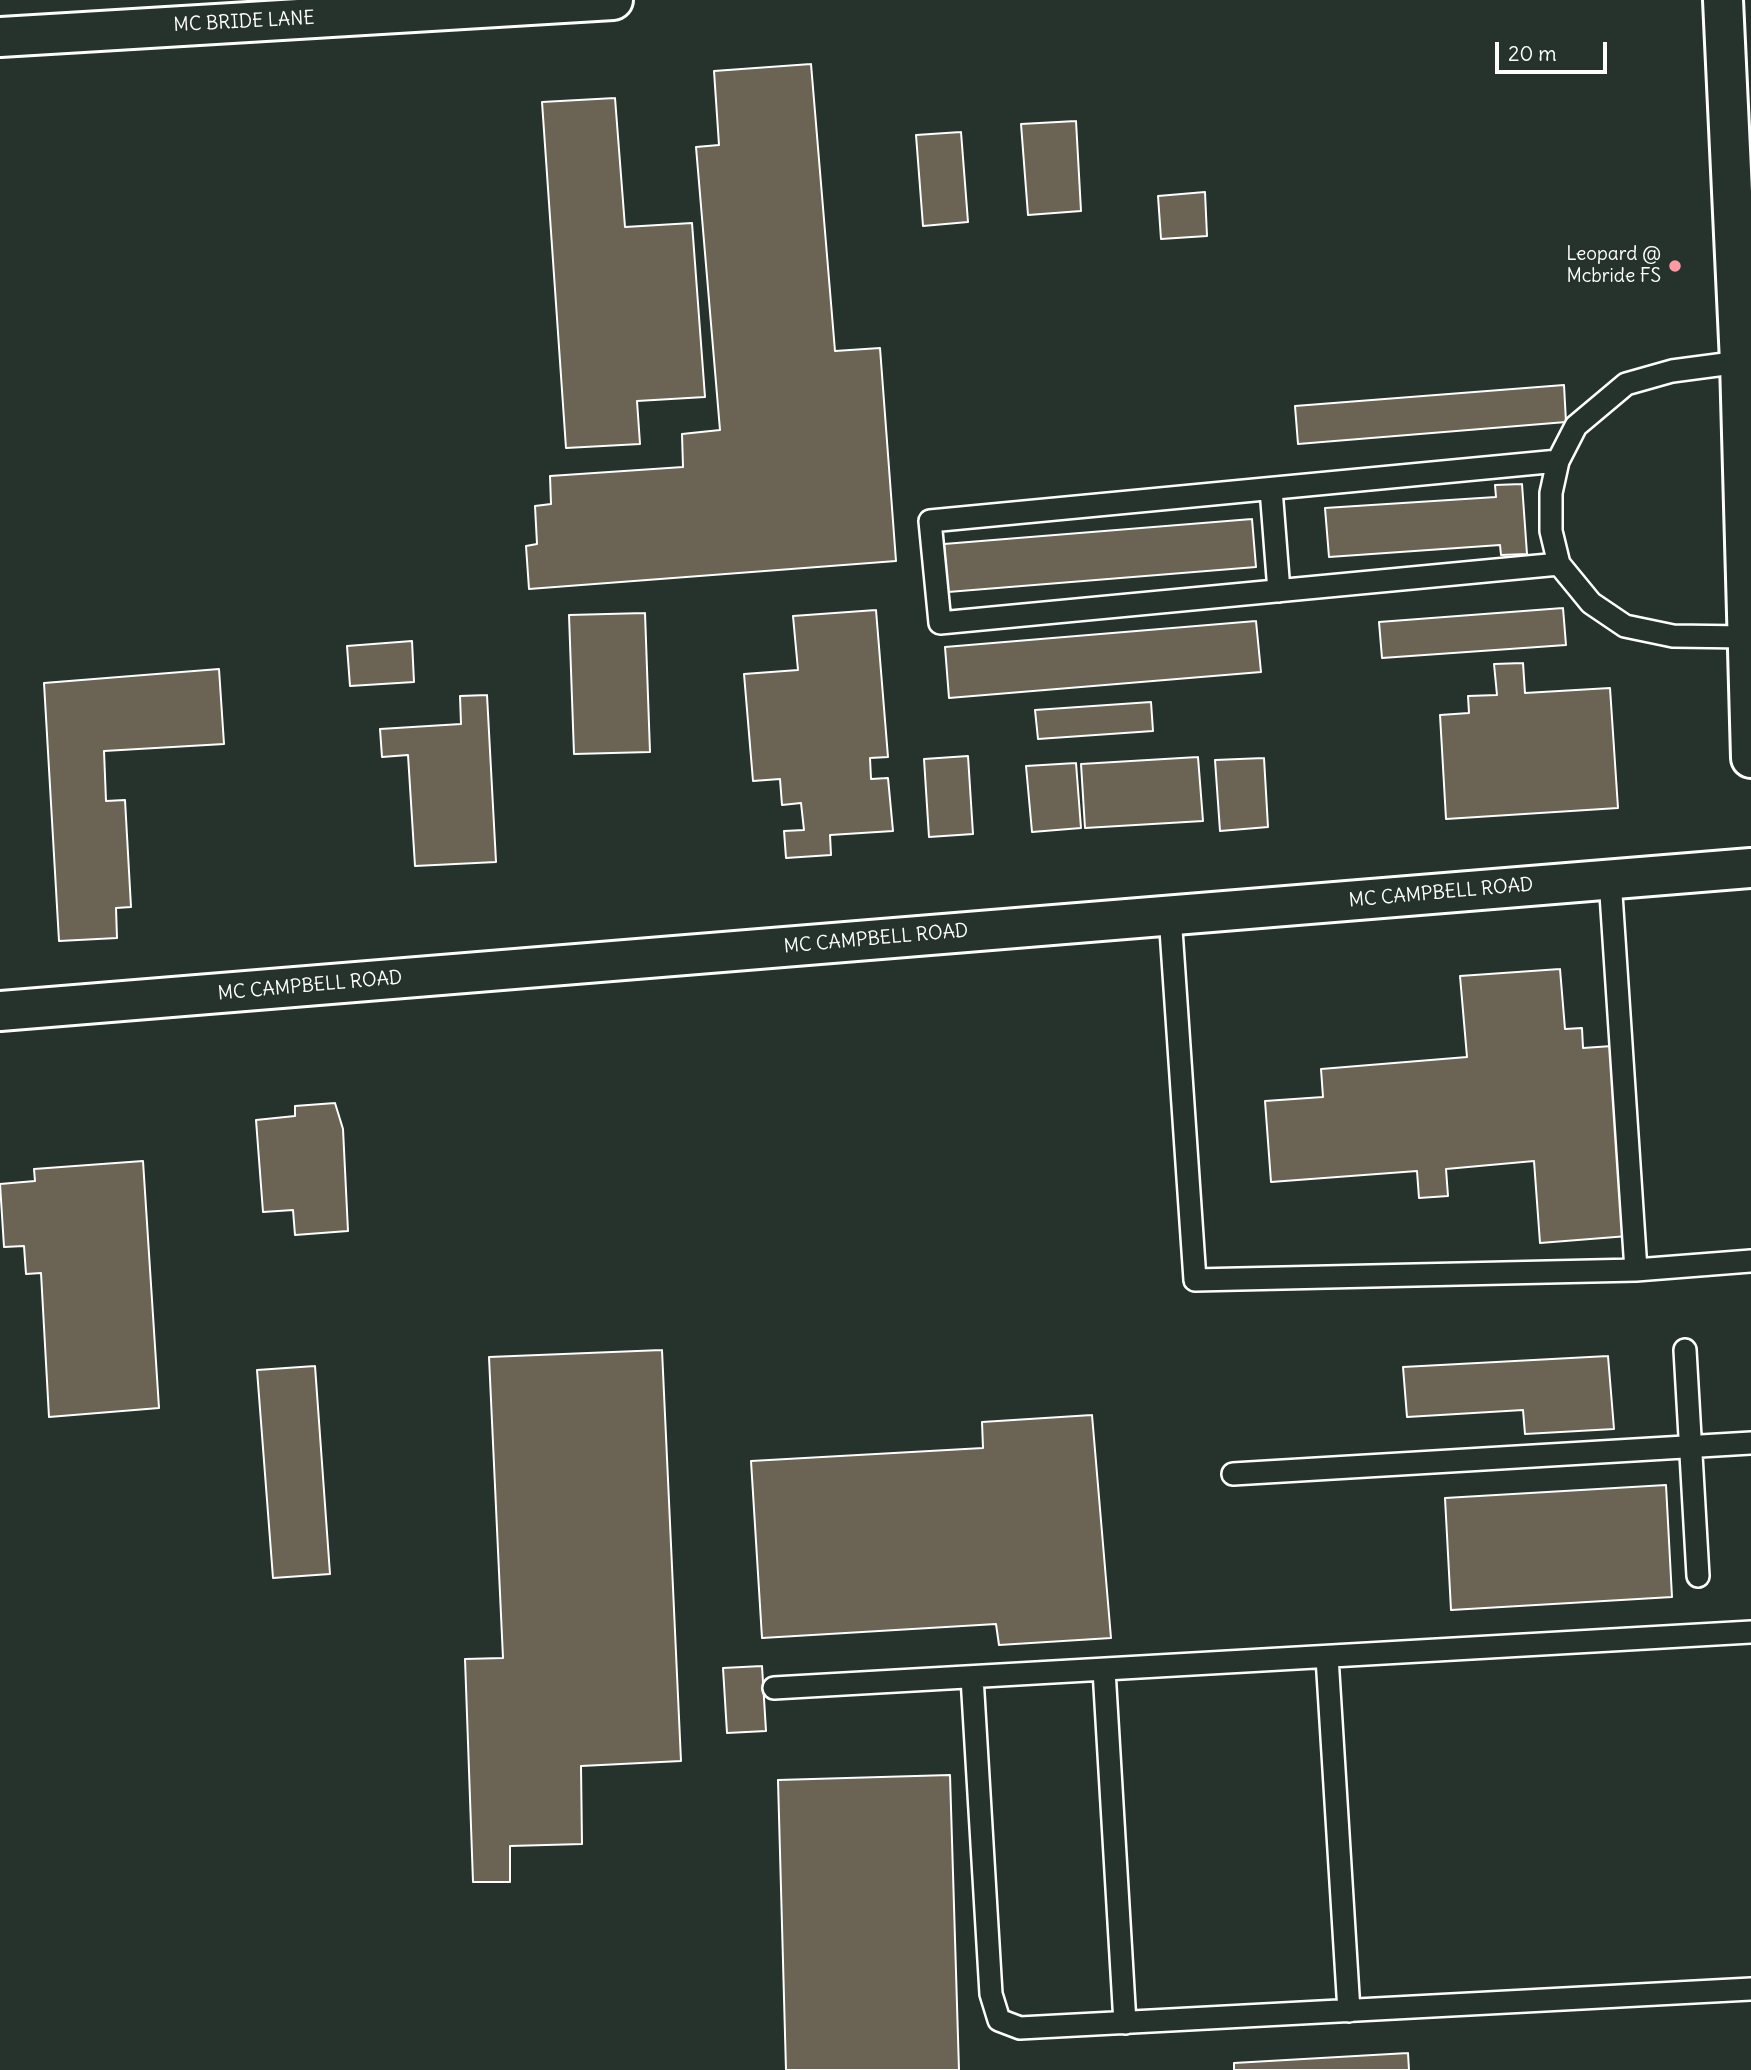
<!DOCTYPE html>
<html>
<head>
<meta charset="utf-8">
<style>
  body { margin:0 }
  #map { position:relative; width:1751px; height:2070px; overflow:hidden; background:#26332d; font-family:Delius,sans-serif }
  canvas { display:block }
  .scale { position:absolute; left:1495px; top:42px; width:112px; height:32px; box-sizing:border-box; border:4px solid #fff; border-top:0; padding-left:9px; font-size:21px; line-height:24px; white-space:nowrap; color:#fff; -webkit-text-stroke:5px #26332d; paint-order:stroke }
</style>
</head>
<body>
<div id="map">
<canvas width="1751" height="2070"></canvas>
<div class="scale">20 m</div>
</div>
<script>
const ctx = document.querySelector('canvas').getContext('2d');
ctx.lineJoin = 'round';
function fill(path, color) { ctx.fillStyle = color; ctx.fill(path, 'evenodd'); }
const poly = rows => new Path2D(rows.map(r => 'M' + r).join(''));
function trace(path, color, width, dash) { ctx.strokeStyle = color; ctx.lineWidth = width; ctx.lineCap = dash ? 'butt' : 'round'; ctx.setLineDash(dash || []); ctx.stroke(path); }
function write(font, color, halo, rows, align = 'center') {
  ctx.font = font + ' Delius,sans-serif'; ctx.lineWidth = 5; ctx.setLineDash([]); ctx.textBaseline = 'middle'; ctx.strokeStyle = halo; ctx.fillStyle = color; for (const [text, x, y, turn = 0] of rows) {
    ctx.save(); ctx.translate(x, y); ctx.rotate((+turn || 0) * Math.PI / 180); ctx.textAlign = isNaN(turn) ? turn : align; if (halo) ctx.strokeText(text, 0, 0); ctx.fillText(text, 0, 0); ctx.restore();
  }
}
const building = poly([
  [811,64,835,351,880,348,896,561,529,589,526,546,537,544,535,506,551,504,550,476,683,467,682,434,720,430,696,147,719,145,714,71,811,64],
  [615,98,625,227,692,223,705,397,637,401,640,444,566,448,542,102,615,98],
  [1076,121,1081,211,1028,215,1021,124,1076,121],
  [961,132,968,222,923,226,916,135,961,132],
  [1205,192,1207,236,1161,239,1158,196,1205,192],
  [1564,385,1566,422,1298,444,1295,406,1564,385],
  [1522,484,1527,554,1501,555,1500,545,1329,557,1325,508,1496,497,1495,485,1522,484],
  [1252,519,1256,567,948,592,944,544,1252,519],
  [1563,608,1566,645,1382,658,1379,622,1563,608],
  [876,610,888,757,870,758,871,779,888,778,893,831,830,835,831,855,786,858,784,831,804,830,801,803,782,805,780,779,753,781,744,674,798,670,793,616,876,610],
  [645,613,650,752,574,754,569,615,645,613],
  [1256,621,1261,672,949,698,945,647,1256,621],
  [412,641,414,682,350,686,347,646,412,641],
  [1523,663,1525,693,1610,688,1618,808,1446,819,1440,715,1469,713,1468,696,1497,695,1494,664,1523,663],
  [219,669,224,744,104,751,106,801,125,800,131,907,116,908,117,938,59,941,44,683,219,669],
  [487,695,496,862,415,866,408,755,382,757,380,729,461,724,460,696,487,695],
  [1151,702,1153,731,1038,739,1035,710,1151,702],
  [968,756,973,834,929,837,924,759,968,756],
  [1198,757,1203,821,1085,828,1081,764,1198,757],
  [1264,758,1268,827,1220,831,1215,760,1264,758],
  [1076,763,1081,828,1032,832,1026,766,1076,763],
  [1560,969,1565,1029,1582,1028,1583,1048,1612,1046,1628,1236,1540,1243,1534,1161,1446,1169,1448,1196,1419,1198,1417,1171,1271,1182,1265,1101,1323,1097,1321,1069,1467,1057,1460,976,1560,969],
  [335,1103,343,1129,348,1231,295,1235,293,1210,263,1212,256,1120,295,1116,295,1106,335,1103],
  [143,1161,159,1408,49,1417,41,1273,26,1274,24,1246,4,1247,0,1184,35,1181,34,1169,143,1161],
  [662,1350,681,1761,581,1766,582,1844,510,1846,510,1882,473,1882,465,1659,503,1658,489,1357,662,1350],
  [1608,1356,1614,1429,1525,1434,1523,1410,1407,1417,1403,1367,1608,1356],
  [315,1366,330,1574,273,1578,257,1370,315,1366],
  [1092,1415,1111,1638,999,1645,996,1624,762,1638,751,1461,983,1448,982,1422,1092,1415],
  [1666,1485,1672,1597,1451,1610,1445,1498,1666,1485],
  [762,1666,766,1731,727,1733,723,1668,762,1666],
  [950,1775,959,2070,786,2070,778,1780,950,1775],
  [1408,2053,1409,2070,1234,2070,1234,2063,1408,2053]
]);
fill(building, '#6b6354');
trace(building, '#fff', 2);
const lane = poly([
  [1740,362,1672,371,1626,384,1576,426,1558,461,1551,493,1551,531,1559,564,1591,603,1625,626,1673,636,1746,637],
  [1558,461,930,521,940,623,1559,564],
  [1271,489,1279,591],
  [1610,879,1636,1270],
  [1170,915,1195,1280,1636,1270,1751,1261],
  [1685,1350,1698,1576],
  [1233,1474,1751,1443],
  [1327,1657,1349,2011],
  [1104,1670,1125,2023],
  [972,1677,991,1994,999,2020,1020,2028,1751,1989],
  [774,1688,1751,1632]
]);
const street = poly([
  [0,1011,1751,868]
]);
const secondary = poly([
  [1723,0,1740,362,1751,758],
  [0,37,613,0]
]);
trace(lane, '#fff', 26);
trace(street, '#fff', 44);
trace(secondary, '#fff', 44);
trace(lane, '#26332d', 21);
trace(street, '#26332d', 38);
trace(secondary, '#26332d', 38);
for (const [x, y, r, color] of [
  [1675,266,7,"#ff9aa2"]
]) { const dot = new Path2D(); dot.arc(x, y, r, 0, 2 * Math.PI); ctx.fillStyle = color; ctx.fill(dot); trace(dot, '#26332d', 2.5); }
write('19px', '#fff', '#26332d', [
  ["MC BRIDE LANE",244,22,-3],
  ["MC CAMPBELL ROAD",1441,893,-5],
  ["MC CAMPBELL ROAD",876,939,-5],
  ["MC CAMPBELL ROAD",310,986,-5]
]);
write('19px', '#fff', '#26332d', [
  ["Leopard @",1661,255],
  ["Mcbride FS",1661,277]
], 'right');
</script>
</body>
</html>
